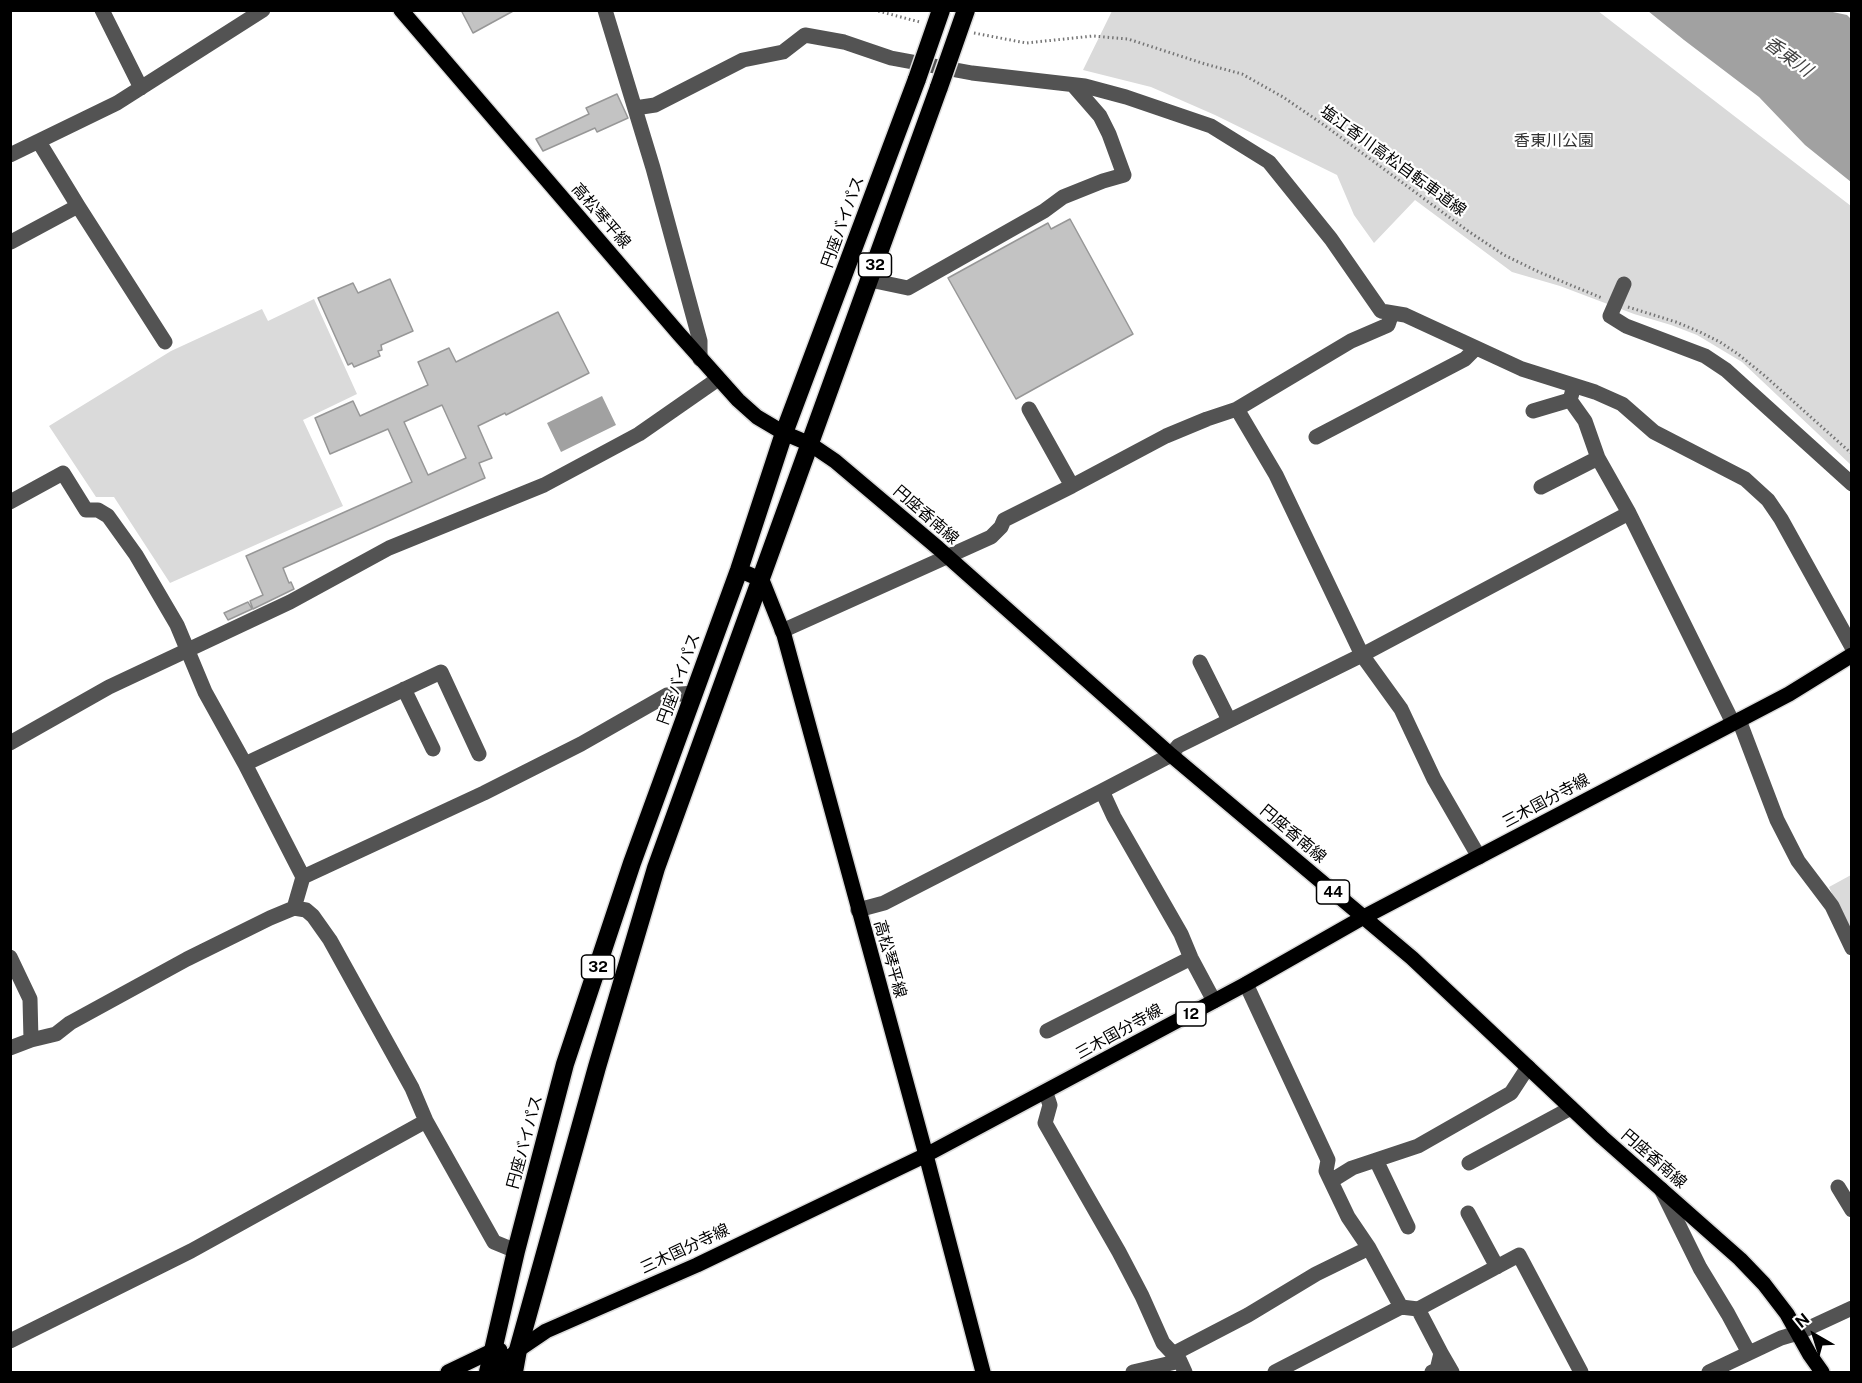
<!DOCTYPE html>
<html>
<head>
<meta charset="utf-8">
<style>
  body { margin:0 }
  #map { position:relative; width:1862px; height:1383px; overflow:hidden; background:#fff; font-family:"Public Sans",sans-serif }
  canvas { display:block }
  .frame { position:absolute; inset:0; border:12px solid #000; pointer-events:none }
  .north { position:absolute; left:1784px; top:1305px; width:60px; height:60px; -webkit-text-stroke:4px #fff; paint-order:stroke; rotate:321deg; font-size:16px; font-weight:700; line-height:24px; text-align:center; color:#000 }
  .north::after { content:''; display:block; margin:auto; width:21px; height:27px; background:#000; clip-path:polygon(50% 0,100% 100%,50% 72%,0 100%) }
</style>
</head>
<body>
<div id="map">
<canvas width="1862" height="1383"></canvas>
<div class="frame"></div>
<div class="north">N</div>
</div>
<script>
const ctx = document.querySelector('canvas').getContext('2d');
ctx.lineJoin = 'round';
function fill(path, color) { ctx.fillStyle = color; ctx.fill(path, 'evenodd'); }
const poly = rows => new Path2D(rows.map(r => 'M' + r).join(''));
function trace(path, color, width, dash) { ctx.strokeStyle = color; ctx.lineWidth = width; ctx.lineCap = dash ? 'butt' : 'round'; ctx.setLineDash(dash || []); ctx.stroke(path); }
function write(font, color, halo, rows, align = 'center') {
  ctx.font = font + ' "Public Sans","Noto Sans JP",sans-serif'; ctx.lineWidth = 4.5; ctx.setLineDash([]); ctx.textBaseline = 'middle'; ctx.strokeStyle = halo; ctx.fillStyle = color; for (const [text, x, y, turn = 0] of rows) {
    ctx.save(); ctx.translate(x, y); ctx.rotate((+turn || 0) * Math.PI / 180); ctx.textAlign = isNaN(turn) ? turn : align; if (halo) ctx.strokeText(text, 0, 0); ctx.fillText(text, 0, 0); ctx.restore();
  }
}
fill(poly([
  [1112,11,1598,11,1851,206,1851,465,1742,362,1697,335,1671,325,1634,314,1560,286,1512,272,1415,200,1374,243,1354,215,1337,175,1215,115,1151,87,1083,70],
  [314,299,357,394,303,420,343,506,170,583,114,497,96,497,49,426,171,351,262,309,268,321],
  [1851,875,1851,934,1829,887]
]), '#dadada');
fill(poly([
  [1648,11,1828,11,1847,15,1851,19,1851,182,1805,145,1759,97,1684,40],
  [602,396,616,425,561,452,547,423]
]), '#a1a1a1');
const building = poly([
  [461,10,515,10,473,33,461,10],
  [617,94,628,118,597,132,595,128,543,151,536,139,589,114,586,108,617,94],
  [1070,219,1133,334,1016,399,948,278,1048,223,1051,229,1070,219],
  [390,279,413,331,381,345,382,350,378,351,380,356,354,367,352,363,348,365,318,298,353,283,358,293,390,279],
  [558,312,589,373,506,415,505,413,478,426,492,458,479,463,485,478,283,568,289,583,291,582,294,589,253,609,250,601,263,595,246,556,412,482,388,429,330,454,315,418,353,401,360,416,428,385,418,362,449,348,456,362,558,312],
  [442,405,466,458,428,475,404,422,442,405],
  [248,602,252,609,228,620,224,613,248,602]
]);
fill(building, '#c3c3c3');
trace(building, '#979797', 1.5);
const major = poly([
  [401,10,679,334,738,400,757,417,784,433,810,444,835,461,938,548,1171,755,1412,958,1602,1137,1740,1259,1764,1284,1787,1314,1810,1355,1822,1372],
  [739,570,762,580,784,635,926,1155,983,1372],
  [448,1372,494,1350,500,1350],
  [493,1372,518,1350,546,1331,697,1265,926,1155,1246,984,1362,918,1789,694,1852,655]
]);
const highway = poly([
  [488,1372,516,1251,565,1064,632,863,739,570,784,433,917,79],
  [514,1372,518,1350,597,1067,656,868,939,87]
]);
trace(major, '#dbdbdb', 18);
trace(highway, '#dbdbdb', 21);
trace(poly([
  [874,10,920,22],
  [974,33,1026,43,1093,36,1128,39,1205,64,1242,74,1283,97,1324,125,1468,231,1504,255,1539,272,1602,298],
  [1628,307,1676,322,1700,332,1720,342,1738,354,1765,376,1852,454]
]), '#757575', 3, [1.5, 3]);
trace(poly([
  [102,10,141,88],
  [605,10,653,168,700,341,700,359],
  [635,108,655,105,743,60,783,52,805,35,844,42,891,58,972,73,1085,86,1126,97,1211,126,1269,162,1331,239,1381,311,1405,315,1522,369,1595,392,1622,404,1654,432,1745,479,1768,500,1781,519,1852,647],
  [39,142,78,206,165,342],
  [10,155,117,103,263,10],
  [11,242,78,206],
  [870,280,908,288,1044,211,1063,197,1103,181,1124,175,1109,134,1100,116,1073,85],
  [1624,284,1610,316,1626,326,1705,356,1726,370,1852,484],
  [1574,386,1570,400,1585,421,1598,458,1629,513,1733,723],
  [1029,409,1072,486],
  [1237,409,1276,475,1362,655,1401,709,1434,779,1479,857],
  [1533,411,1570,400],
  [1316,437,1465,359,1476,348],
  [1541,487,1598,458],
  [10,502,63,473,86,510,98,510,108,516,136,555,177,625,205,692,245,764,303,877,294,908],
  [782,631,991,537,1001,527,1004,520,1072,486,1166,436,1207,419,1237,409,1351,341,1388,325,1392,313],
  [1200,662,1229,720],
  [404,689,433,749],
  [1739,720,1777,820,1798,861,1832,906,1852,948],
  [10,743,109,687,290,602,389,548,544,485,639,434,718,379],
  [245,764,441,672,479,754],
  [1102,791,1114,817,1181,934,1191,958,1214,1001],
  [303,877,484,793,581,744,667,695,695,693],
  [858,910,884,903,1102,791,1171,755,1178,746,1362,655,1629,513],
  [10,957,30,999,31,1040],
  [1246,984,1328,1160,1326,1171,1348,1217,1369,1248,1401,1307],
  [1047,1031,1191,958],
  [10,1048,31,1040,56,1034,70,1023,187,959,270,918,294,908,306,910,313,916,330,940,412,1088,426,1121,494,1242,516,1251],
  [1046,1093,1050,1105,1045,1123,1119,1252,1142,1296,1163,1343,1180,1361,1185,1372],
  [1376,1160,1408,1227],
  [1469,1163,1571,1108],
  [1331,1181,1352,1168,1418,1146,1511,1093,1528,1067],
  [1838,1187,1852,1210],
  [1661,1189,1700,1268,1728,1314,1749,1353],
  [1468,1213,1497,1267],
  [1418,1309,1441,1353,1437,1370,1432,1372],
  [10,1341,191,1251,426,1121],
  [1441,1353,1452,1372],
  [1173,1354,1248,1315,1316,1274,1369,1248],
  [1133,1372,1180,1361],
  [1275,1372,1401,1307,1418,1309,1519,1255,1581,1372],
  [1709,1372,1781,1338,1798,1333,1852,1308]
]), '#535353', 15);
trace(major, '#000', 15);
trace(highway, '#000', 18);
const highwayBridge = poly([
  [917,79,941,10],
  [939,87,966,10]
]);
trace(highwayBridge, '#dbdbdb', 21, []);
trace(highwayBridge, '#000', 18);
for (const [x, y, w] of [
  [875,265,33],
  [1333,892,33],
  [598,967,33],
  [1191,1014,30]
]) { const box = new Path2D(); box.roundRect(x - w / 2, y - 12, w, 24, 4.5); ctx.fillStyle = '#fff'; ctx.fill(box); trace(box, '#000', 1.5); }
write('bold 15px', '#000', null, [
  ["32",875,265],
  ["44",1333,892],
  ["32",598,967],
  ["12",1191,1014]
]);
write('16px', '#313131', '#fff', [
  ["香東川公園",1554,141]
]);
write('16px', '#000', '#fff', [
  ["塩江香川高松自転車道線",1393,161,36],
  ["高松琴平線",601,216,49],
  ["円座バイパス",843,222,-70],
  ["円座香南線",926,515,41],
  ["円座バイパス",679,679,-70],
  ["三木国分寺線",1546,801,-28],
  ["円座香南線",1293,834,40],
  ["高松琴平線",890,959,74],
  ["三木国分寺線",1119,1032,-29],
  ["円座バイパス",525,1142,-75],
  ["円座香南線",1654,1159,41],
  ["三木国分寺線",685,1249,-25]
]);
write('italic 18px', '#424242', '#fff', [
  ["香東川",1788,57,36]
]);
</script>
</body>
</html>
